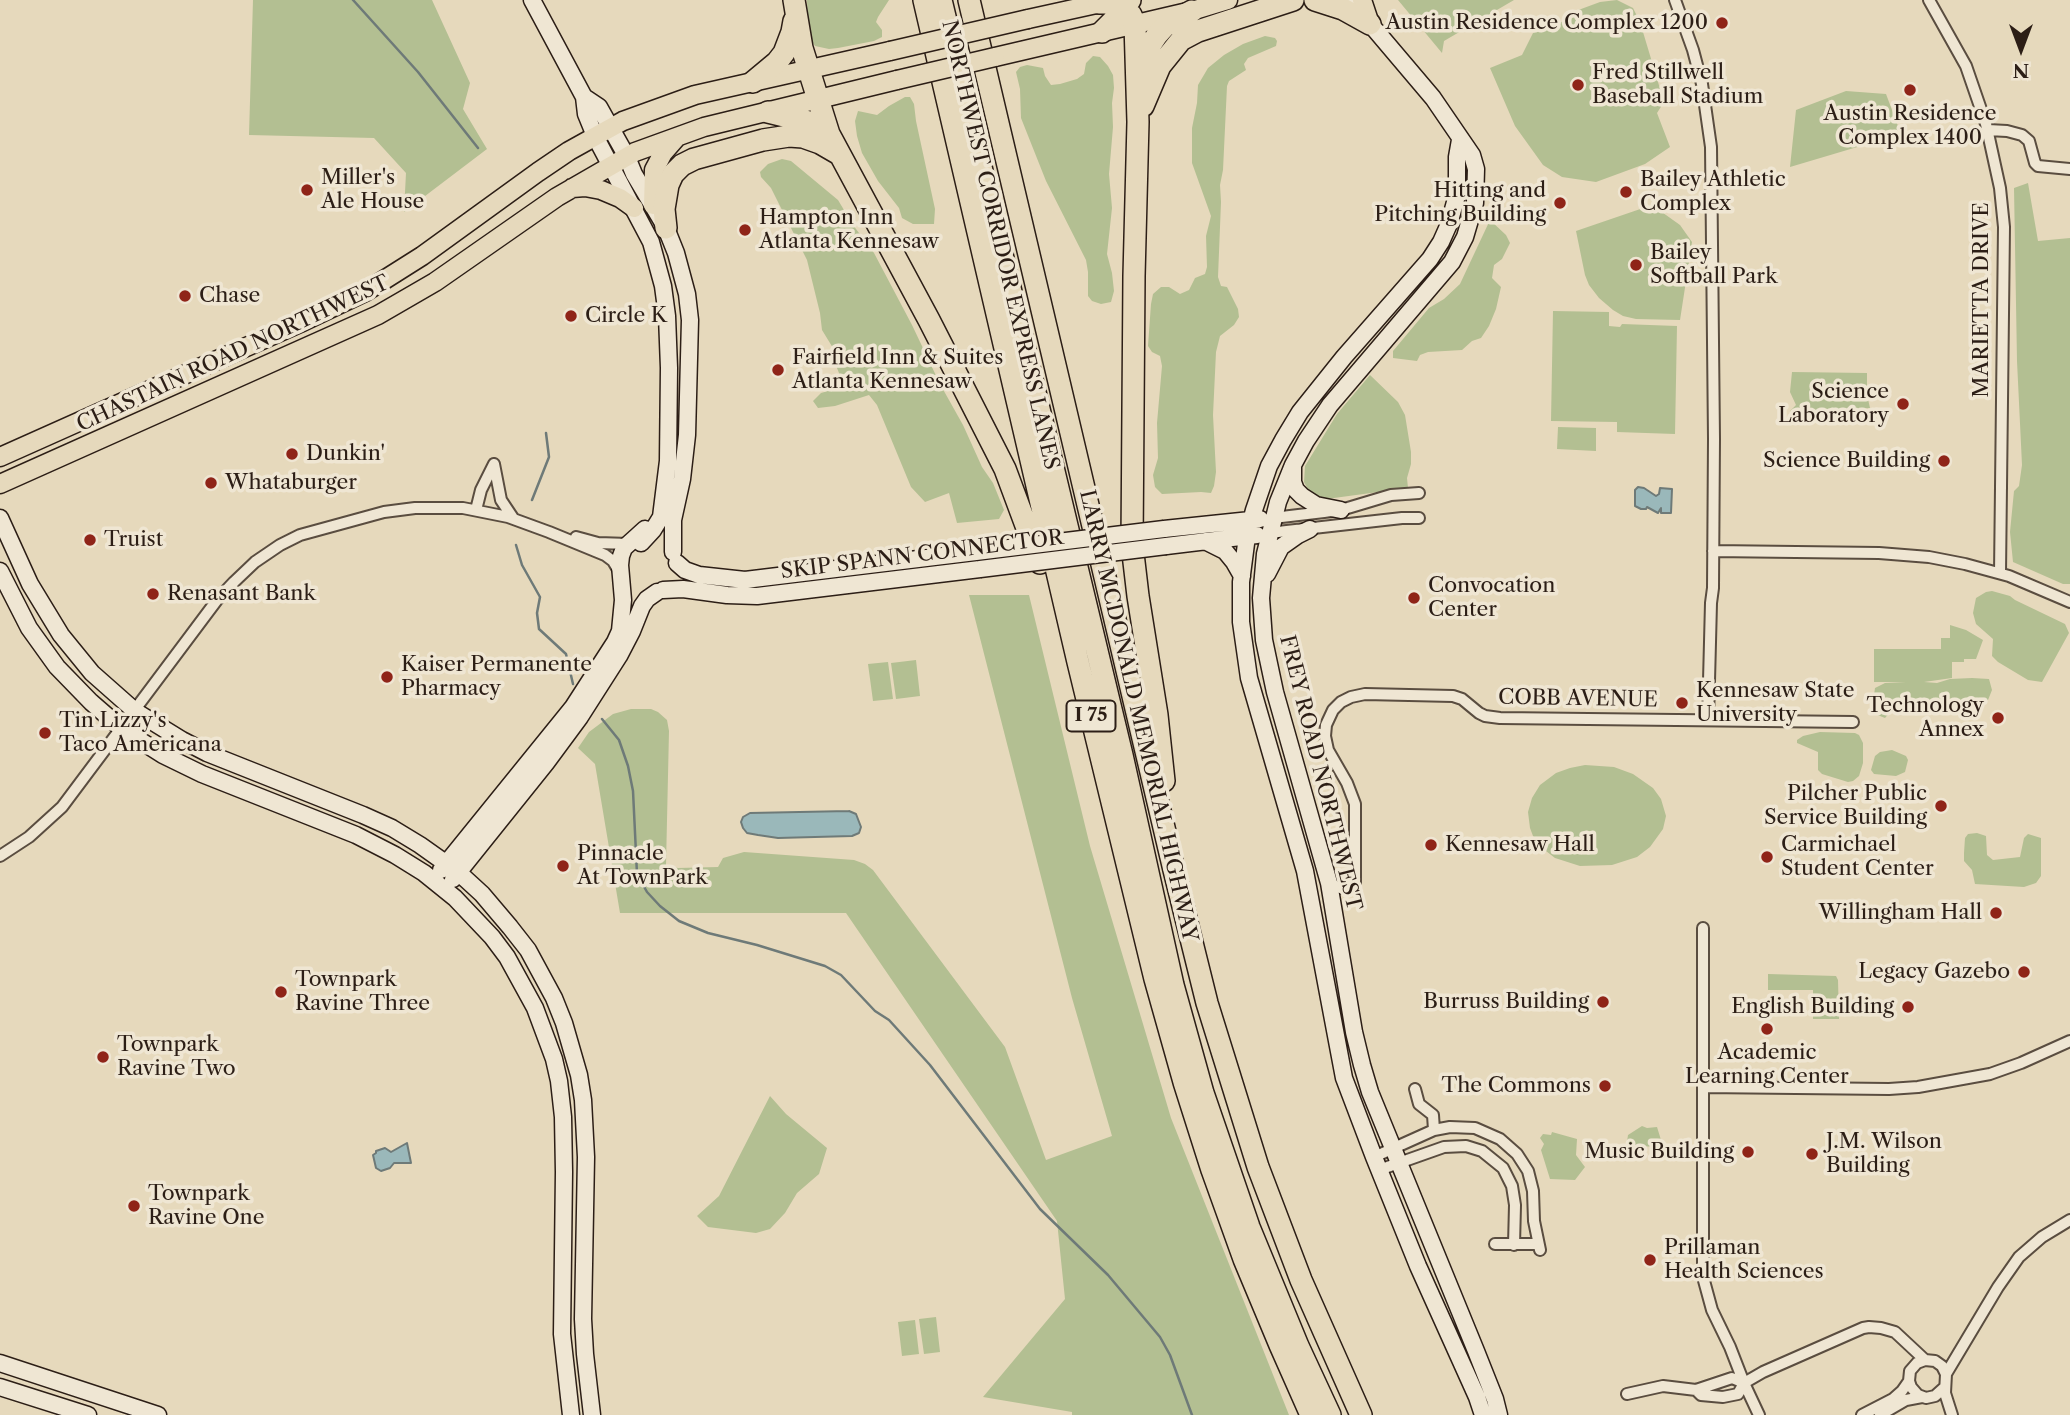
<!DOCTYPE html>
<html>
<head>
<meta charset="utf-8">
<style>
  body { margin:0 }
  #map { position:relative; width:2070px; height:1415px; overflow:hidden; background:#e6d9bc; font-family:"Libre Caslon Text",serif }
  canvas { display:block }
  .north { position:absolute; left:1986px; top:14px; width:70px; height:70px; -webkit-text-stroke:5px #efe6d3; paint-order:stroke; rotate:180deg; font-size:19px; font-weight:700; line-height:28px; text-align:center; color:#2c1e16 }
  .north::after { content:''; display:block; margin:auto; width:24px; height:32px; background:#2c1e16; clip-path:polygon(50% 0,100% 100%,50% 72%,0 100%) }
</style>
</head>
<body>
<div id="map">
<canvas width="2070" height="1415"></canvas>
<div class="north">N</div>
</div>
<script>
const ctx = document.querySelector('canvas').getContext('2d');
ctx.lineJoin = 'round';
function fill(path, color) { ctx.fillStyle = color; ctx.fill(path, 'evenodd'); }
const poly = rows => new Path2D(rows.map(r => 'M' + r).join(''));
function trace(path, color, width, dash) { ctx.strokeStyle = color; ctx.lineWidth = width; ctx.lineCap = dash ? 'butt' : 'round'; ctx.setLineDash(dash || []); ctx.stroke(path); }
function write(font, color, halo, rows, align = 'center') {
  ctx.font = font + ' "Libre Caslon Text",serif'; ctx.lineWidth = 7; ctx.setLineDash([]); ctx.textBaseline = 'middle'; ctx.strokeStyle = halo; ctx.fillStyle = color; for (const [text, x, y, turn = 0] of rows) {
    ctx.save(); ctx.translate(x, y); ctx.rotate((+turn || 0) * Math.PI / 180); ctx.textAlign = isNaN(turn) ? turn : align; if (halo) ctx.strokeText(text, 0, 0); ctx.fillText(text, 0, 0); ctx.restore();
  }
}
fill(poly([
  [253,0,432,0,470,83,463,109,487,149,404,212,406,173,374,138,249,135],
  [807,0,889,0,878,17,876,22,882,30,882,37,874,41,838,48,829,49,815,46,811,40,808,29],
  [1398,0,1514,0,1444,41,1442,53],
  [1617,0,1633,8,1640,22,1664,102,1657,113,1670,147,1645,164,1596,182,1562,177,1543,165,1515,126,1490,68,1522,55,1533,33,1574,17,1573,12,1600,2],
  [1265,36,1275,38,1277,41,1276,46,1248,58,1244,64,1246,70,1229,81,1227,86,1223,170,1220,185,1221,202,1218,277,1221,286,1227,287,1238,309,1239,317,1234,325,1220,336,1216,352,1213,415,1216,472,1214,486,1211,493,1201,492,1162,494,1155,487,1153,475,1158,458,1157,423,1162,366,1160,356,1152,352,1148,346,1151,304,1153,294,1161,287,1169,287,1180,294,1189,290,1195,278,1205,274,1207,267,1206,236,1211,216,1192,163,1192,128,1197,103,1198,85,1208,68,1224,55,1243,44],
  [1093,56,1100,57,1108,66,1113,75,1114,88,1112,103,1113,127,1109,174,1112,208,1107,254,1112,273,1114,291,1111,302,1101,304,1092,301,1088,296,1088,272,1086,260,1046,181,1021,118,1020,89,1016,72,1020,67,1027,65,1043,68,1045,76,1051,85,1060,84,1077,79,1084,74,1086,63],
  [1846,91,1886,94,1901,134,1790,167,1796,110],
  [905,97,910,97,914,104,916,121,935,209,934,224,913,224,902,218,899,208,878,181,862,153,857,136,855,121,858,111,877,115,889,106],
  [782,159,791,161,838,200,853,225,874,253,912,325,940,384,963,425,982,467,993,483,1004,510,999,519,957,523,949,493,925,502,911,487,877,405,869,395,835,406,818,408,813,401,821,393,835,389,843,383,835,363,833,348,822,330,820,313,807,260,771,188,761,177,760,172,768,164],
  [2028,183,2038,241,2070,238,2070,584,2063,584,2013,562,2010,532,2014,491,2019,486,2022,465,2017,361,2014,188],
  [1652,205,1680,225,1692,242,1680,320,1636,319,1623,316,1613,310,1599,298,1589,285,1585,275,1576,231],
  [1490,220,1506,235,1510,243,1502,259,1494,265,1492,278,1501,287,1496,309,1489,326,1481,338,1472,341,1462,350,1428,352,1420,355,1417,361,1393,358,1393,351,1429,308,1444,299,1460,284],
  [1553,311,1609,312,1609,326,1620,327,1622,324,1677,326,1675,434,1617,432,1617,422,1551,421],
  [1792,372,1867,373,1867,395,1870,408,1844,410,1844,418,1790,418,1790,411,1796,405,1790,392],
  [1370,375,1398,402,1405,415,1411,452,1411,464,1407,478,1408,488,1319,500,1310,493,1304,482,1305,466,1337,414],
  [1558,427,1596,428,1596,451,1557,449],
  [1992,591,2010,596,2015,600,2065,624,2069,633,2042,682,2028,680,1998,662,1992,656,1993,639,1976,624,1973,613,1976,598,1986,592],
  [969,595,1029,595,1090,846,1171,1118,1289,1415,1072,1415,1072,1412,983,1397,1065,1299,1057,1221,846,913,620,913,595,764,578,748,589,732,613,714,631,709,651,709,658,712,667,720,669,731,666,865,678,868,718,867,723,858,744,852,854,860,865,864,873,870,1005,1047,1046,1160,1112,1136,1072,998],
  [1950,625,1966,630,1983,640,1976,659,1964,659,1964,662,1952,662,1952,678,1924,682,1937,683,1950,679,1972,678,1989,679,1992,690,1988,700,1946,708,1901,709,1892,710,1885,718,1875,714,1873,702,1875,688,1885,683,1906,682,1874,682,1874,649,1941,649,1941,638,1950,638],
  [916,660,920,696,896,699,891,663],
  [888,662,893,699,873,701,868,664],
  [1820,732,1855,733,1859,735,1863,743,1863,763,1859,776,1853,781,1848,782,1822,774,1818,770,1818,752,1797,743,1797,740,1803,736],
  [1892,750,1906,756,1908,760,1905,772,1896,776,1874,774,1871,770,1875,756,1880,752],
  [1585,765,1614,767,1633,774,1653,788,1661,799,1666,816,1663,829,1650,847,1637,857,1612,865,1580,866,1555,858,1546,851,1533,836,1530,828,1528,812,1532,798,1540,785,1556,773,1570,768],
  [1977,833,1986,836,1987,855,1993,860,2020,857,2024,838,2028,834,2041,838,2041,876,2036,883,2024,887,1975,884,1972,870,1964,861,1964,853,1965,838,1968,834],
  [1768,974,1836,976,1838,980,1839,1019,1813,1019,1813,990,1768,990],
  [770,1096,786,1114,827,1148,819,1174,797,1193,785,1213,770,1229,756,1233,708,1227,697,1216,719,1196],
  [1642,1126,1647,1128,1657,1127,1661,1140,1657,1142,1654,1147,1630,1145,1627,1142,1628,1135],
  [1552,1132,1577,1139,1576,1155,1585,1167,1575,1180,1550,1179,1541,1150,1544,1144,1540,1138,1543,1134,1551,1135],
  [936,1317,940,1352,924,1354,919,1319],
  [915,1320,919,1354,902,1356,898,1322]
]), '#b3bf92');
const water = poly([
  [1638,487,1644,488,1656,496,1659,494,1660,488,1672,489,1671,513,1661,513,1661,508,1658,513,1647,507,1646,509,1641,509,1635,506,1635,490,1638,487],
  [849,811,856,814,861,827,859,833,852,836,778,838,758,835,747,833,743,828,741,822,743,817,750,813,849,811],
  [407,1143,411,1163,394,1163,390,1168,381,1171,376,1168,373,1155,376,1153,376,1151,385,1148,391,1152,407,1143]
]);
fill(water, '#9ab8ba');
trace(water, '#6e7a78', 2);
trace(poly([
  [353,0,418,72,478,148],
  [532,500,549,457,546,433],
  [516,545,522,565,540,597,537,613,539,629,566,654,573,684],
  [602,719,619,740,628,766,633,791,637,874,647,892,660,906,679,921,708,933,757,945,825,966,841,975,875,1011,889,1020,930,1065,1040,1209,1108,1275,1160,1337,1170,1355,1192,1415]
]), '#6e7a78', 2.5);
const street = poly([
  [1675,0,1693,50,1702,84,1711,147,1714,439,1713,588,1711,603,1708,720],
  [1929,0,1966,66,1986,124,2000,188,2004,227,2000,573],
  [1988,130,2007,131,2022,135,2029,141,2035,163,2038,166,2070,169],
  [494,464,501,500,513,518],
  [476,510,481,490,494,464],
  [1273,518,1341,510,1391,495,1419,493],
  [1269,533,1402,518,1419,518],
  [576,537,598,543,629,544],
  [1713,551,1879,553,1929,557,1965,564,2009,576,2070,602],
  [0,856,29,837,62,807,217,600,234,582,255,562,280,545,300,535,384,512,415,508,463,508,508,517,549,532,605,555,613,561,620,573],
  [1329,883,1340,888,1355,887,1355,804,1347,783,1328,750,1325,736,1326,725,1333,710,1341,702,1351,697,1365,694,1453,696,1462,699,1479,713,1485,716,1500,718,1853,722],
  [1703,928,1703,1277,1712,1310,1730,1347,1744,1383,1759,1415],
  [1703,1087,1889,1089,1918,1087,1990,1074,2021,1063,2070,1041],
  [1415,1089,1419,1104,1433,1115,1434,1130],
  [1374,1157,1434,1130,1450,1127,1475,1128,1500,1139,1517,1154,1528,1171,1533,1191,1534,1221,1540,1250],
  [1379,1170,1444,1147,1466,1146,1482,1151,1503,1168,1512,1186,1515,1205,1514,1245],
  [1495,1244,1538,1244],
  [1946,1374,1998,1287,2019,1257,2042,1237,2070,1220],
  [1744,1383,1763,1372,1863,1328,1869,1327,1881,1328,1895,1332,1925,1360],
  [1945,1387,1935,1396,1926,1398,1918,1395,1911,1387,1909,1381,1910,1371,1917,1363,1925,1360,1935,1361,1942,1366,1946,1374,1945,1393,1952,1415],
  [1696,1390,1732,1378,1744,1383],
  [1627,1394,1663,1386,1696,1390,1701,1395,1723,1397,1738,1394,1744,1383],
  [1862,1415,1893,1399,1902,1391,1909,1381],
  [1880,1415,1906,1400,1922,1397]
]);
const secondary = poly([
  [532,0,584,97,586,114,595,136,651,242,663,286,667,316,669,368,668,461,661,517,653,530,641,543],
  [1350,0,1433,98,1472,155,1476,169,1475,203,1465,237,1452,262,1330,405,1306,441,1293,465,1278,502,1265,554,1261,598,1264,640,1275,692,1329,883,1354,1032,1362,1065,1370,1092,1476,1351,1495,1399,1499,1415],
  [584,97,599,107,627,157,634,174,666,228,676,253,687,294,690,320,687,435,682,479,673,520,673,552],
  [1460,140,1457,157,1457,195,1449,224,1441,242,1430,259,1344,357,1300,412,1283,440,1269,466,1254,510,1247,536,1241,582,1241,622,1249,678,1305,871,1344,1078,1374,1157,1418,1266,1477,1397,1483,1415],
  [1293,467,1293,482,1296,490,1302,496,1316,505,1341,510],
  [0,518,30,584,61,635,92,673,135,711,182,740,207,753,363,815,392,828,420,845,458,872,482,894,510,927,528,950,554,998,564,1023,579,1075,583,1100,586,1157,583,1319,585,1354,592,1415],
  [1164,529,1260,519],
  [1205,541,1225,551,1234,562,1242,576],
  [1166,546,1257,535],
  [677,563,685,570,699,575,745,580,976,552],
  [0,571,29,628,57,667,91,702,122,729,163,755,202,774,356,835,395,855,424,873,455,898,492,937,507,957,535,1008,554,1059,559,1081,563,1117,564,1172,562,1334,571,1415],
  [1267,574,1281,547,1298,535,1310,529],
  [663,590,683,589,727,595,757,596,980,569],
  [441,870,573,707,615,642,620,631,623,600,620,565,621,556,624,548,645,529],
  [453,879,546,763,580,717,619,656,632,631,642,606,647,599,657,592],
  [0,1363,158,1415],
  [0,1387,88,1415]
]);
const primary = poly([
  [1362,0,1370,24],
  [1028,19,1110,1],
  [995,57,1192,11,1228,0],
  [572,188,585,187,601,190,620,198,634,208],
  [653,205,654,170,663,153,677,137],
  [0,457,300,323,365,292,422,256,538,172,569,151,623,121,695,95,890,51],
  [0,484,378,315,435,282,557,197,635,152,704,127,897,80]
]);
const highway = poly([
  [794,0,802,48,829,134,929,320,1005,469,1040,563],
  [924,0,1078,662,1155,979,1184,1082,1212,1170,1244,1259,1280,1345,1311,1415],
  [941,0,1122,755,1173,985,1203,1093,1249,1227,1298,1346,1330,1415],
  [969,0,1174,870,1207,1003,1258,1167,1301,1280,1361,1415],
  [1315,0,1343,9,1370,24],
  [1099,3,1108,3,1120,6,1131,15,1135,24,1138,122,1134,276,1132,545,1138,596,1157,715,1164,781],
  [1102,32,1122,12,1130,0],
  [1140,68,1149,47,1157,35,1165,26,1192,11],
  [753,82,777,62,784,53,792,32,794,21],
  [1143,106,1160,66,1181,40,1198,31,1293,0],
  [768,112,809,122,817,125,829,134],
  [666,228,664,209,668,185,673,174,682,165,694,159,763,140,789,136,803,137,820,143,839,154]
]);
trace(street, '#5a4d40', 14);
trace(secondary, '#2c1e16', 19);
trace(primary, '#2c1e16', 21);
trace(highway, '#2c1e16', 24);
trace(street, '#efe6d3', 10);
trace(secondary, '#efe6d3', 16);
trace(primary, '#e6d9bc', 18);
trace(highway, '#e6d9bc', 21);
const secondaryBridge = poly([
  [976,552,1164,529],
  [980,569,1166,546]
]);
const primaryBridge = poly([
  [890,51,1028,19],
  [897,80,995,57]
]);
trace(secondaryBridge, '#2c1e16', 19, []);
trace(primaryBridge, '#2c1e16', 21, []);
trace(secondaryBridge, '#efe6d3', 16);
trace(primaryBridge, '#e6d9bc', 18);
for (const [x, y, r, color] of [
  [1722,23,7,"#8f2418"],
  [1578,85,7,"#8f2418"],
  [1910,90,7,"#8f2418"],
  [307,190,7,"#8f2418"],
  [1626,192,7,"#8f2418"],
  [1560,203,7,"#8f2418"],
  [745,230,7,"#8f2418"],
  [1636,265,7,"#8f2418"],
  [185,296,7,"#8f2418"],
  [571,316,7,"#8f2418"],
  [778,370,7,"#8f2418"],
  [1903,404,7,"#8f2418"],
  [292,454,7,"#8f2418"],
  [1944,461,7,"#8f2418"],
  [211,483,7,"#8f2418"],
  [90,540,7,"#8f2418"],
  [153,594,7,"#8f2418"],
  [1414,598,7,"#8f2418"],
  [387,677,7,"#8f2418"],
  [1682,703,7,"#8f2418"],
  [1998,718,7,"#8f2418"],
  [45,733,7,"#8f2418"],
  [1941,806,7,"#8f2418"],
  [1431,845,7,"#8f2418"],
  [1767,857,7,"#8f2418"],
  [563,866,7,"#8f2418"],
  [1996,913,7,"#8f2418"],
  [2024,972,7,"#8f2418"],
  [281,992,7,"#8f2418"],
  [1603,1002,7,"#8f2418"],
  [1908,1007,7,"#8f2418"],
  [1767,1029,7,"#8f2418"],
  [103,1057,7,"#8f2418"],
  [1605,1086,7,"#8f2418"],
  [1748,1152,7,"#8f2418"],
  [1812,1154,7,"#8f2418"],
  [134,1206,7,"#8f2418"],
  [1650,1260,7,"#8f2418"]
]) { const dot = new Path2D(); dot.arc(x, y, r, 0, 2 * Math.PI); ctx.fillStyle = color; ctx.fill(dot); trace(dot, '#efe6d3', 2.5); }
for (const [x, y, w] of [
  [1091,716,49]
]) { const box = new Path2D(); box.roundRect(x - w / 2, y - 15.5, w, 31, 5); ctx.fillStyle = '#efe6d3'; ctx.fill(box); trace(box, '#2c1e16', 2); }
write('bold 19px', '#2c1e16', null, [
  ["I 75",1091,716]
]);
write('21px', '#2c1e16', '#efe6d3', [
  ["Austin Residence Complex 1200",1708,23,"right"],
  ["Fred Stillwell",1592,73],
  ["Baseball Stadium",1592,97],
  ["Austin Residence",1910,114,"center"],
  ["Complex 1400",1910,138,"center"],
  ["Miller's",321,178],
  ["Ale House",321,202],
  ["Bailey Athletic",1640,180],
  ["Complex",1640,204],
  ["Hitting and",1546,191,"right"],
  ["Pitching Building",1546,215,"right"],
  ["Hampton Inn",759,218],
  ["Atlanta Kennesaw",759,242],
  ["Bailey",1650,253],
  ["Softball Park",1650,277],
  ["Chase",199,296],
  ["Circle K",585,316],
  ["Fairfield Inn & Suites",792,358],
  ["Atlanta Kennesaw",792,382],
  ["Science",1889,392,"right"],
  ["Laboratory",1889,416,"right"],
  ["Dunkin'",306,454],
  ["Science Building",1930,461,"right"],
  ["Whataburger",225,483],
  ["Truist",104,540],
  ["Convocation",1428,586],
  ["Center",1428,610],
  ["Renasant Bank",167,594],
  ["Kaiser Permanente",401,665],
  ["Pharmacy",401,689],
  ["Kennesaw State",1696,691],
  ["University",1696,715],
  ["Technology",1984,706,"right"],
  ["Annex",1984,730,"right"],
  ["Tin Lizzy's",59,721],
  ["Taco Americana",59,745],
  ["Pilcher Public",1927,794,"right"],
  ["Service Building",1927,818,"right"],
  ["Kennesaw Hall",1445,845],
  ["Carmichael",1781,845],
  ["Student Center",1781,869],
  ["Pinnacle",577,854],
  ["At TownPark",577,878],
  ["Willingham Hall",1982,913,"right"],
  ["Legacy Gazebo",2010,972,"right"],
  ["Townpark",295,980],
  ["Ravine Three",295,1004],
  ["Burruss Building",1589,1002,"right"],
  ["English Building",1894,1007,"right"],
  ["Townpark",117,1045],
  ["Ravine Two",117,1069],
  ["Academic",1767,1053,"center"],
  ["Learning Center",1767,1077,"center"],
  ["The Commons",1591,1086,"right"],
  ["J.M. Wilson",1826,1142],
  ["Building",1826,1166],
  ["Music Building",1734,1152,"right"],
  ["Townpark",148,1194],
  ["Ravine One",148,1218],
  ["Prillaman",1664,1248],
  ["Health Sciences",1664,1272]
], 'left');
write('21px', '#2c1e16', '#efe6d3', [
  ["NORTHWEST CORRIDOR EXPRESS LANES",1000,245,77],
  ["MARIETTA DRIVE",1982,300,-90],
  ["CHASTAIN ROAD NORTHWEST",233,354,-25],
  ["SKIP SPANN CONNECTOR",922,555,-7],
  ["COBB AVENUE",1578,699,1],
  ["LARRY MCDONALD MEMORIAL HIGHWAY",1138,716,77],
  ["FREY ROAD NORTHWEST",1320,773,76]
]);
</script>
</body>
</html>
